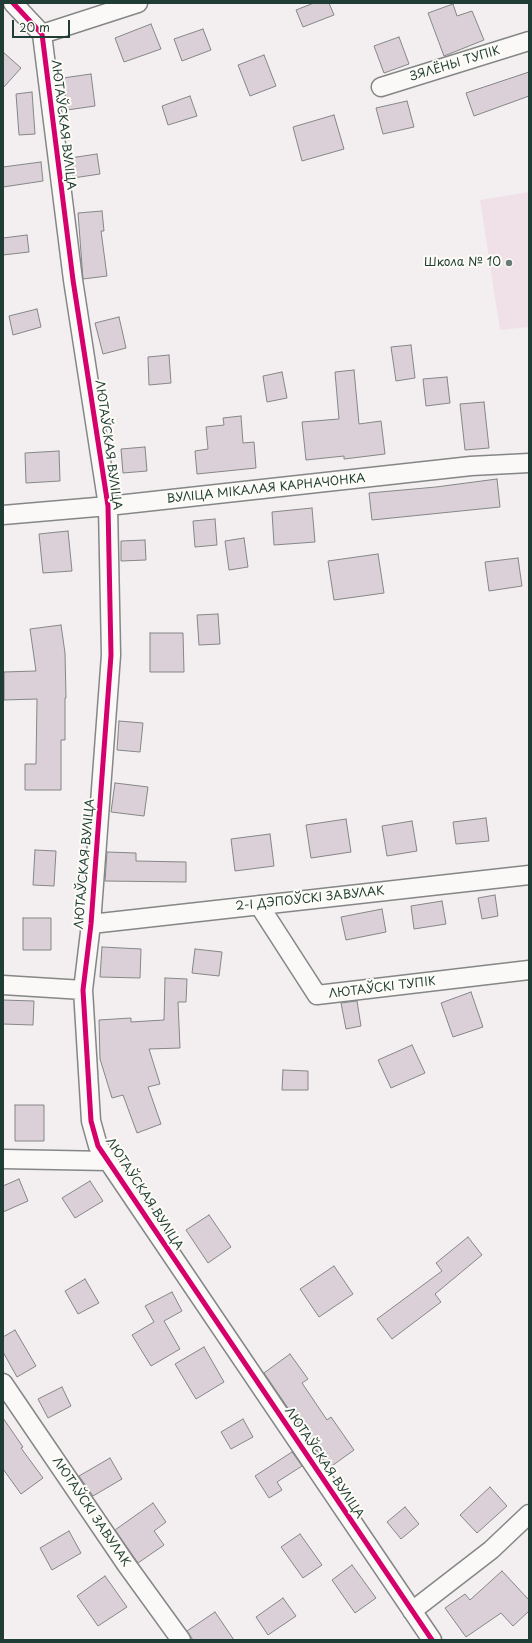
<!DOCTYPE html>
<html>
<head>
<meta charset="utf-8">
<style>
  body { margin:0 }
  #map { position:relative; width:532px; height:1643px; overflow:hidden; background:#f3eeef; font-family:"Playpen Sans",sans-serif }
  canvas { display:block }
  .frame { position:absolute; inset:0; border:4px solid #1f3d34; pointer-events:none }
  .scale { position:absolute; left:12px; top:20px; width:58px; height:18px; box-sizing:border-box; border:2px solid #1f3d34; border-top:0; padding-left:5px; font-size:12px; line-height:14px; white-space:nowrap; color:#1f3d34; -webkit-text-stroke:3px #fdfcf7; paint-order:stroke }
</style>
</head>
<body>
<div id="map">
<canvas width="532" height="1643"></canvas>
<div class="frame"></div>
<div class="scale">20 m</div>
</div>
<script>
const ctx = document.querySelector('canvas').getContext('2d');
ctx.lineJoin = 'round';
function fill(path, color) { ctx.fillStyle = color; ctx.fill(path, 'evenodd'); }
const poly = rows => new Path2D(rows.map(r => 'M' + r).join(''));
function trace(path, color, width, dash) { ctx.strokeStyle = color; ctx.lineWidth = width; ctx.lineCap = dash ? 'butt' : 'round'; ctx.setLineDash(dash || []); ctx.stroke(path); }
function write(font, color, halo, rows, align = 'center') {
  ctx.font = font + ' "Playpen Sans",sans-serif'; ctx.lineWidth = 4; ctx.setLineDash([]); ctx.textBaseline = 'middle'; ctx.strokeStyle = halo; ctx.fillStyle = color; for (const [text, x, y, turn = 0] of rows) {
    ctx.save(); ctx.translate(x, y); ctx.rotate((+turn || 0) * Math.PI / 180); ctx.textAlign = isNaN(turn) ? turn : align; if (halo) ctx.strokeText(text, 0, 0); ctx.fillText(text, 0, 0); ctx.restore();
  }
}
fill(poly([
  [529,192,529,327,500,330,480,200]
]), '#f0e1e8');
const building = poly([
  [314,3,329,3,334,15,303,27,296,10,314,3],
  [453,4,457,16,472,11,484,40,444,56,428,13,453,4],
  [151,24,161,49,124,62,115,38,151,24],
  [203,29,211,50,182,61,174,39,203,29],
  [399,37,409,64,384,73,374,46,399,37],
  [3,52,21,68,3,88,3,52],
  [264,55,276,86,250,96,238,65,264,55],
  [529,72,529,96,474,116,466,93,529,72],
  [91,74,95,106,67,110,63,78,91,74],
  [32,92,35,134,19,135,16,94,32,92],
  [190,96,197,116,168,125,162,106,190,96],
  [407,101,414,127,383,134,376,108,407,101],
  [334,115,344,149,302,161,293,127,334,115],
  [97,154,100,174,73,178,70,158,97,154],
  [41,162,43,181,3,187,3,167,41,162],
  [102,211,104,231,101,231,107,276,83,279,78,213,102,211],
  [27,235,29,252,3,255,3,238,27,235],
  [37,309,41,327,13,335,9,316,37,309],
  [119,317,126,348,103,354,95,323,119,317],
  [411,345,415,378,396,381,391,347,411,345],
  [169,355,171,383,149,385,148,357,169,355],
  [354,370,359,424,381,421,385,454,344,459,344,456,306,460,302,422,339,419,335,372,354,370],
  [282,372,287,398,267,402,263,376,282,372],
  [447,377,450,403,426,406,423,379,447,377],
  [484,402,489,448,465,450,460,404,484,402],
  [241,416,243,443,254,442,256,468,197,474,195,451,208,449,206,427,224,425,223,418,241,416],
  [145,447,147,471,123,473,121,449,145,447],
  [59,451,60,481,26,483,25,453,59,451],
  [497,479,500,507,372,520,369,493,436,487,497,479],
  [312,508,315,542,274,545,272,512,312,508],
  [215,519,217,545,195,547,193,521,215,519],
  [68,531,72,571,43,573,39,534,68,531],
  [244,538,248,567,229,570,225,541,244,538],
  [145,540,146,560,121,561,121,541,145,540],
  [378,554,384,593,334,600,328,561,378,554],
  [518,558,522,586,489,591,485,562,518,558],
  [218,614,220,644,199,645,197,615,218,614],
  [61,625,65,653,66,698,65,698,65,740,61,740,61,790,25,790,25,764,36,764,37,699,4,700,4,672,36,671,30,629,61,625],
  [150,633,183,633,184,672,150,672,150,633],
  [119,721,143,723,140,752,117,750,119,721],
  [115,783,148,787,144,816,111,812,115,783],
  [486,818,489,841,456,844,453,822,486,818],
  [346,819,351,852,311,858,306,825,346,819],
  [412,821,417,851,387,856,382,826,412,821],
  [270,834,274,866,235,871,231,839,270,834],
  [35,850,56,851,54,886,33,885,35,850],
  [107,852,136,853,136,861,186,862,186,882,105,881,107,852],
  [495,895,498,916,482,919,478,898,495,895],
  [442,901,446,924,414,929,411,906,442,901],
  [382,909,386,932,346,940,341,917,382,909],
  [23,918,51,918,51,950,23,950,23,918],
  [102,947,141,949,140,978,100,977,102,947],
  [195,949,222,952,219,976,192,973,195,949],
  [165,978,187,979,186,1002,178,1002,180,1048,149,1049,160,1084,148,1087,161,1124,137,1133,123,1095,112,1098,100,1059,99,1020,131,1018,131,1022,164,1020,165,978],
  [471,992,483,1027,453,1037,441,1003,471,992],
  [3,1000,34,1001,33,1025,3,1024,3,1000],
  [357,1001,361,1026,346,1029,341,1003,357,1001],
  [412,1045,425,1073,391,1088,378,1060,412,1045],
  [283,1070,308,1071,308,1090,282,1090,283,1070],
  [15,1105,44,1105,44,1141,15,1141,15,1105],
  [19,1179,28,1201,3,1212,3,1186,19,1179],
  [90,1181,103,1201,75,1218,62,1198,90,1181],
  [209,1215,231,1247,208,1263,186,1230,209,1215],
  [468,1237,482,1255,435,1294,441,1302,392,1339,377,1319,442,1271,436,1263,468,1237],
  [334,1266,353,1294,319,1317,300,1289,334,1266],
  [85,1279,99,1303,78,1314,65,1291,85,1279],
  [172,1292,182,1311,164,1321,180,1349,151,1366,132,1335,154,1322,145,1306,172,1292],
  [15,1330,36,1366,17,1377,3,1352,3,1337,15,1330],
  [204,1347,224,1382,196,1399,175,1364,204,1347],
  [290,1354,308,1379,302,1383,327,1420,331,1417,354,1450,329,1468,264,1373,290,1354],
  [62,1387,71,1406,48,1418,38,1399,62,1387],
  [3,1418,23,1447,21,1448,43,1478,21,1494,3,1469,3,1418],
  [243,1419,253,1437,231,1449,221,1432,243,1419],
  [292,1452,302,1466,277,1482,282,1490,269,1498,255,1476,292,1452],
  [110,1458,122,1479,93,1496,79,1476,110,1458],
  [490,1487,507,1506,477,1533,460,1515,490,1487],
  [153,1503,166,1522,154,1531,164,1545,138,1563,115,1530,153,1503],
  [405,1507,419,1524,401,1539,387,1522,405,1507],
  [69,1531,81,1553,52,1570,40,1548,69,1531],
  [300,1534,322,1565,303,1578,281,1547,300,1534],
  [352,1565,376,1598,355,1613,332,1580,352,1565],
  [502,1571,529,1600,529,1611,513,1626,501,1613,466,1637,445,1608,465,1594,470,1600,502,1571],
  [105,1576,127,1607,98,1626,77,1596,105,1576],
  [283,1598,296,1616,268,1635,256,1617,283,1598],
  [215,1612,234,1640,193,1640,187,1631,215,1612]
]);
fill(building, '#dbd0d7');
trace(building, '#848786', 1);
const minor = poly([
  [13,3,42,34,73,280,108,506,111,655,91,924,83,990,91,1121,98,1146,432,1640],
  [42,34,138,3],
  [381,87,529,41],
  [3,515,108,506,471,466,529,463],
  [259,905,317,995,529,970],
  [91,924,529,875],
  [3,985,83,990],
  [3,1159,108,1161],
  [3,1383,126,1564,181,1640],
  [412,1611,491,1550,529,1514]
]);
trace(minor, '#848786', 21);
trace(minor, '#faf9f8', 18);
trace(poly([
  [13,3,42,34,73,280,108,506,111,655,91,924,83,990,91,1121,98,1146,432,1640]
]), '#d6006c', 5);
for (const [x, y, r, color] of [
  [509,263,4,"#697b75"]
]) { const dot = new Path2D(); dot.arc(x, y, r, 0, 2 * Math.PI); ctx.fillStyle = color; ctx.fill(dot); trace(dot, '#fdfcf7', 1.5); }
write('12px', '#1f3d34', '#fdfcf7', [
  ["ЗЯЛЁНЫ ТУПІК",455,64,-17],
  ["ЛЮТАЎСКАЯ ВУЛІЦА",63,125,83],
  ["ЛЮТАЎСКАЯ ВУЛІЦА",108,445,82],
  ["ВУЛІЦА МІКАЛАЯ КАРНАЧОНКА",266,489,-6],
  ["ЛЮТАЎСКАЯ ВУЛІЦА",85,864,-85],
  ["2-І ДЭПОЎСКІ ЗАВУЛАК",310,899,-6],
  ["ЛЮТАЎСКІ ТУПІК",382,988,-7],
  ["ЛЮТАЎСКАЯ ВУЛІЦА",144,1194,57],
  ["ЛЮТАЎСКАЯ ВУЛІЦА",324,1463,56],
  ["ЛЮТАЎСКІ ЗАВУЛАК",91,1512,56]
]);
write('12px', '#1f3d34', '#fdfcf7', [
  ["Школа № 10",501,263]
], 'right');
</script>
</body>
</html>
